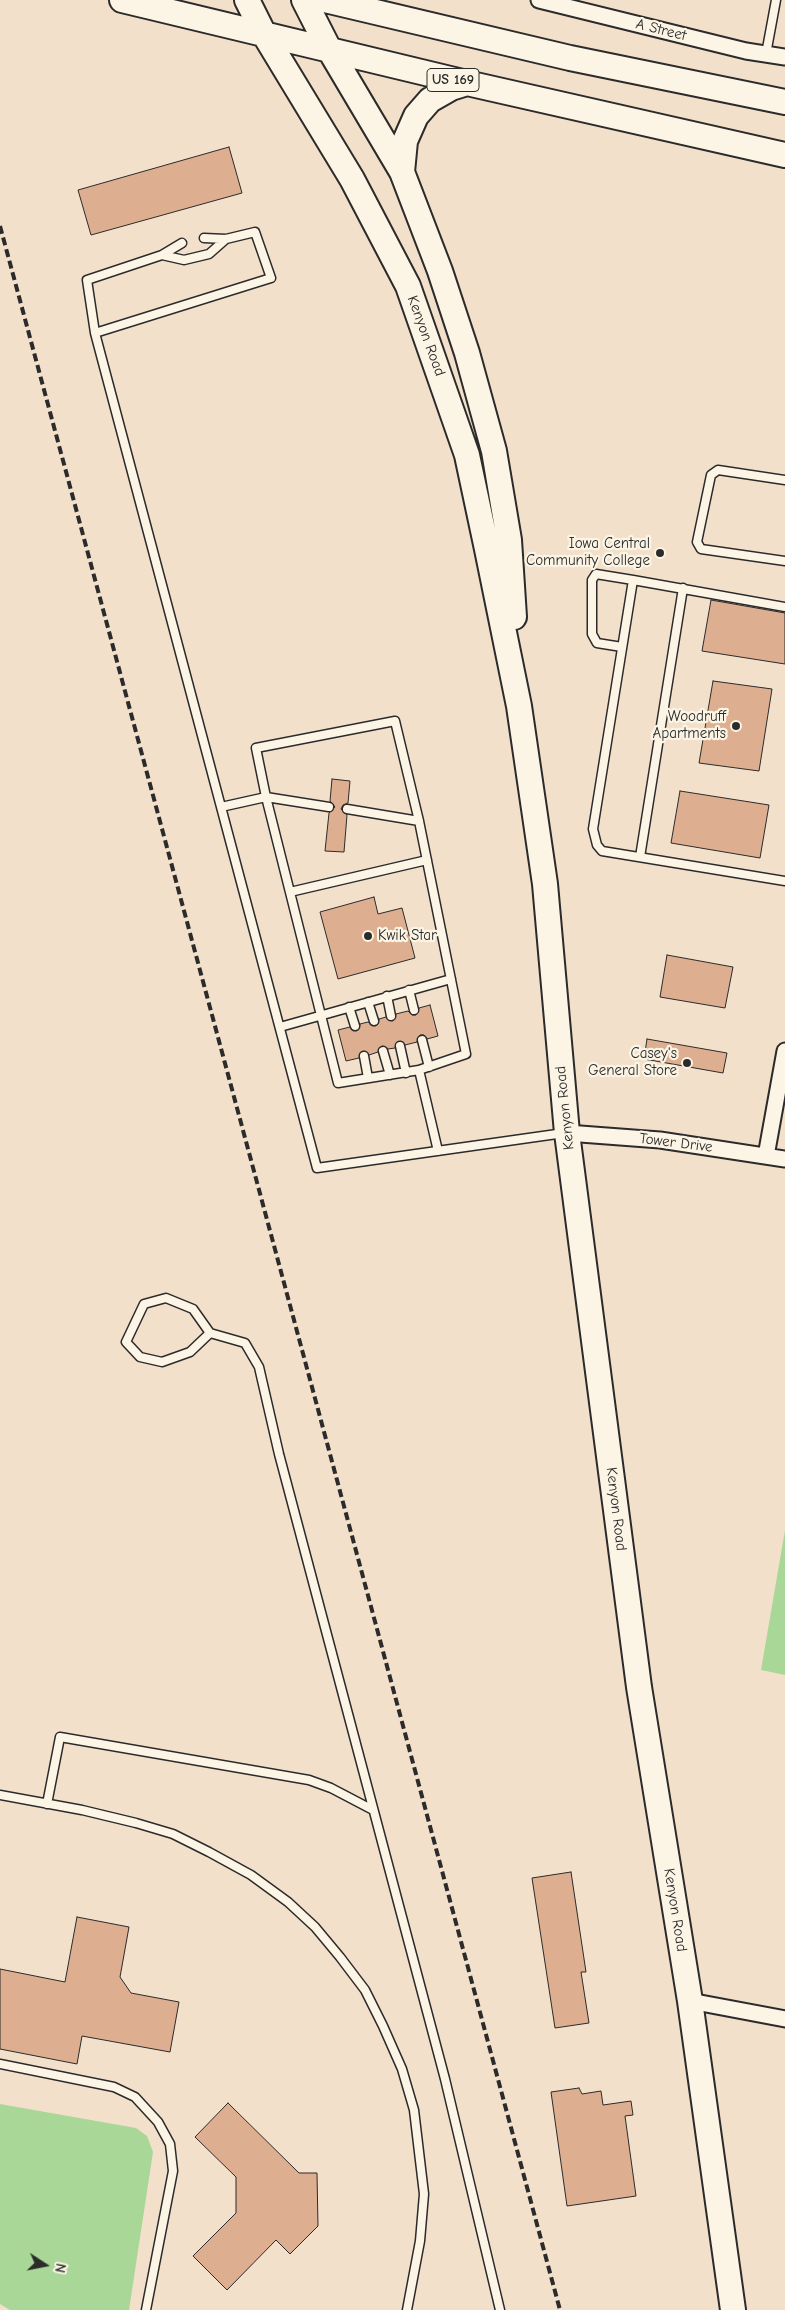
<!DOCTYPE html>
<html>
<head>
<meta charset="utf-8">
<style>
  body { margin:0 }
  #map { position:relative; width:785px; height:2310px; overflow:hidden; background:#f3e0cb; font-family:"Comic Neue",sans-serif }
  canvas { display:block }
  .north { position:absolute; left:20px; top:2240px; width:50px; height:50px; -webkit-text-stroke:4px #fcf5e5; paint-order:stroke; rotate:101deg; font-size:14px; font-weight:700; line-height:20px; text-align:center; color:#2b2b2b }
  .north::after { content:''; display:block; margin:auto; width:18px; height:22px; background:#2b2b2b; clip-path:polygon(50% 0,100% 100%,50% 72%,0 100%) }
</style>
</head>
<body>
<div id="map">
<canvas width="785" height="2310"></canvas>
<div class="north">N</div>
</div>
<script>
const ctx = document.querySelector('canvas').getContext('2d');
ctx.lineJoin = 'round';
function fill(path, color) { ctx.fillStyle = color; ctx.fill(path, 'evenodd'); }
const poly = rows => new Path2D(rows.map(r => 'M' + r).join(''));
function trace(path, color, width, dash) { ctx.strokeStyle = color; ctx.lineWidth = width; ctx.lineCap = dash ? 'butt' : 'round'; ctx.setLineDash(dash || []); ctx.stroke(path); }
function write(font, color, halo, rows, align = 'center') {
  ctx.font = font + ' "Comic Neue",sans-serif'; ctx.lineWidth = 4.5; ctx.setLineDash([]); ctx.textBaseline = 'middle'; ctx.strokeStyle = halo; ctx.fillStyle = color; for (const [text, x, y, turn = 0] of rows) {
    ctx.save(); ctx.translate(x, y); ctx.rotate((+turn || 0) * Math.PI / 180); ctx.textAlign = isNaN(turn) ? turn : align; if (halo) ctx.strokeText(text, 0, 0); ctx.fillText(text, 0, 0); ctx.restore();
  }
}
fill(poly([
  [785,1530,785,1675,761,1670],
  [0,2104,136,2128,147,2136,153,2152,129,2310,10,2310,0,2304]
]), '#a9d797');
const building = poly([
  [229,147,242,193,91,235,78,190,229,147],
  [711,600,785,613,785,664,702,651,711,600],
  [713,681,772,689,759,771,699,763,713,681],
  [332,779,350,781,348,803,343,805,341,809,347,815,344,852,325,851,329,813,335,807,330,801,332,779],
  [680,791,769,805,760,858,671,843,680,791],
  [374,897,378,914,402,908,415,958,338,979,320,912,374,897],
  [667,955,733,967,725,1008,660,997,667,955],
  [430,1005,438,1036,427,1039,424,1035,420,1035,417,1042,405,1045,398,1041,395,1048,388,1049,382,1046,378,1052,369,1055,363,1051,359,1058,346,1061,338,1030,350,1027,356,1031,359,1029,360,1024,368,1022,375,1026,378,1024,379,1019,386,1017,393,1021,396,1014,408,1011,412,1015,416,1015,419,1008,430,1005],
  [647,1039,727,1053,723,1073,644,1059,647,1039],
  [571,1872,586,1972,581,1972,589,2023,555,2028,532,1878,571,1872],
  [77,1917,129,1927,120,1977,131,1993,179,2002,170,2052,82,2036,77,2064,0,2049,0,1969,65,1982,77,1917],
  [579,2088,582,2094,601,2091,603,2105,631,2101,633,2115,625,2116,636,2196,567,2206,551,2092,579,2088],
  [228,2103,299,2173,317,2173,318,2226,290,2254,276,2240,227,2290,193,2256,236,2213,236,2177,195,2137,228,2103]
]);
fill(building, '#ddae8f');
trace(building, '#2b2b2b', 1);
const lane = poly([
  [766,54,776,0],
  [182,243,162,255,87,280,95,333,317,1168,564,1133],
  [162,255,184,260,209,254,226,239],
  [95,333,271,278,255,232,226,239,204,238],
  [785,480,718,470,711,475,697,542,701,549,785,561],
  [785,607,633,580,593,829,597,845,602,851,785,881],
  [622,647,597,643,592,634,592,580,596,574,633,580],
  [221,807,266,797,338,1083,419,1070,438,1151],
  [329,807,266,797,256,748,395,721,419,821,466,1054,419,1070],
  [347,809,419,821],
  [640,857,683,588],
  [290,892,427,860],
  [409,990,414,1010],
  [387,996,391,1016],
  [368,1002,374,1021],
  [349,1007,355,1026],
  [280,1027,451,979],
  [422,1040,429,1067],
  [400,1046,406,1073],
  [383,1051,390,1075],
  [364,1056,368,1078],
  [210,1333,190,1352,162,1362,140,1357,126,1342,144,1304,166,1298,193,1309,210,1333,245,1343,259,1367,279,1454,445,2079,500,2310],
  [0,1795,82,1810,136,1823,173,1834,209,1852,251,1875,288,1902,315,1927,340,1957,365,1990,383,2026,402,2069,414,2110,424,2194,420,2241,407,2310],
  [47,1804,60,1737,309,1780,331,1788,373,1810],
  [0,2064,114,2087,135,2097,158,2122,170,2144,173,2171,146,2310]
]);
const street = poly([
  [539,0,746,51,785,57],
  [567,1133,660,1140,785,1159],
  [766,1156,785,1051],
  [690,2001,785,2019]
]);
const primary = poly([
  [122,0,467,83,785,155],
  [247,0,264,34,352,179,408,286,467,455,487,549,519,706,545,884,567,1133,639,1687,690,2001,733,2310],
  [304,0,329,49,402,172,440,271,467,353,494,451,509,540,514,617],
  [325,0,570,58,785,102],
  [402,172,405,141,416,116,430,100,451,88,467,83]
]);
trace(lane, '#2b2b2b', 11);
trace(street, '#2b2b2b', 19);
trace(primary, '#2b2b2b', 28);
trace(lane, '#fcf5e5', 8);
trace(street, '#fcf5e5', 15);
trace(primary, '#fcf5e5', 24);
trace(poly([
  [0,226,560,2310]
]), '#2b2b2b', 4, [8, 4]);
for (const [x, y, r, color] of [
  [660,553,5,"#2b2b2b"],
  [736,726,5,"#2b2b2b"],
  [368,936,5,"#2b2b2b"],
  [687,1063,5,"#2b2b2b"]
]) { const dot = new Path2D(); dot.arc(x, y, r, 0, 2 * Math.PI); ctx.fillStyle = color; ctx.fill(dot); trace(dot, '#fcf5e5', 2); }
for (const [x, y, w] of [
  [453,80,52]
]) { const box = new Path2D(); box.roundRect(x - w / 2, y - 11.5, w, 23, 4); ctx.fillStyle = '#fcf5e5'; ctx.fill(box); trace(box, '#2b2b2b', 1); }
write('bold 14px', '#2b2b2b', null, [
  ["US 169",453,80]
]);
write('15px', '#2b2b2b', '#fcf5e5', [
  ["A Street",661,30,14],
  ["Kenyon Road",426,336,70],
  ["Kenyon Road",565,1108,-96],
  ["Tower Drive",676,1143,7],
  ["Kenyon Road",616,1509,83],
  ["Kenyon Road",675,1910,81]
]);
write('15px', '#2b2b2b', '#fcf5e5', [
  ["Iowa Central",650,544],
  ["Community College",650,561],
  ["Woodruff",726,717],
  ["Apartments",726,734],
  ["Kwik Star",378,936,"left"],
  ["Casey's",677,1054],
  ["General Store",677,1071]
], 'right');
</script>
</body>
</html>
